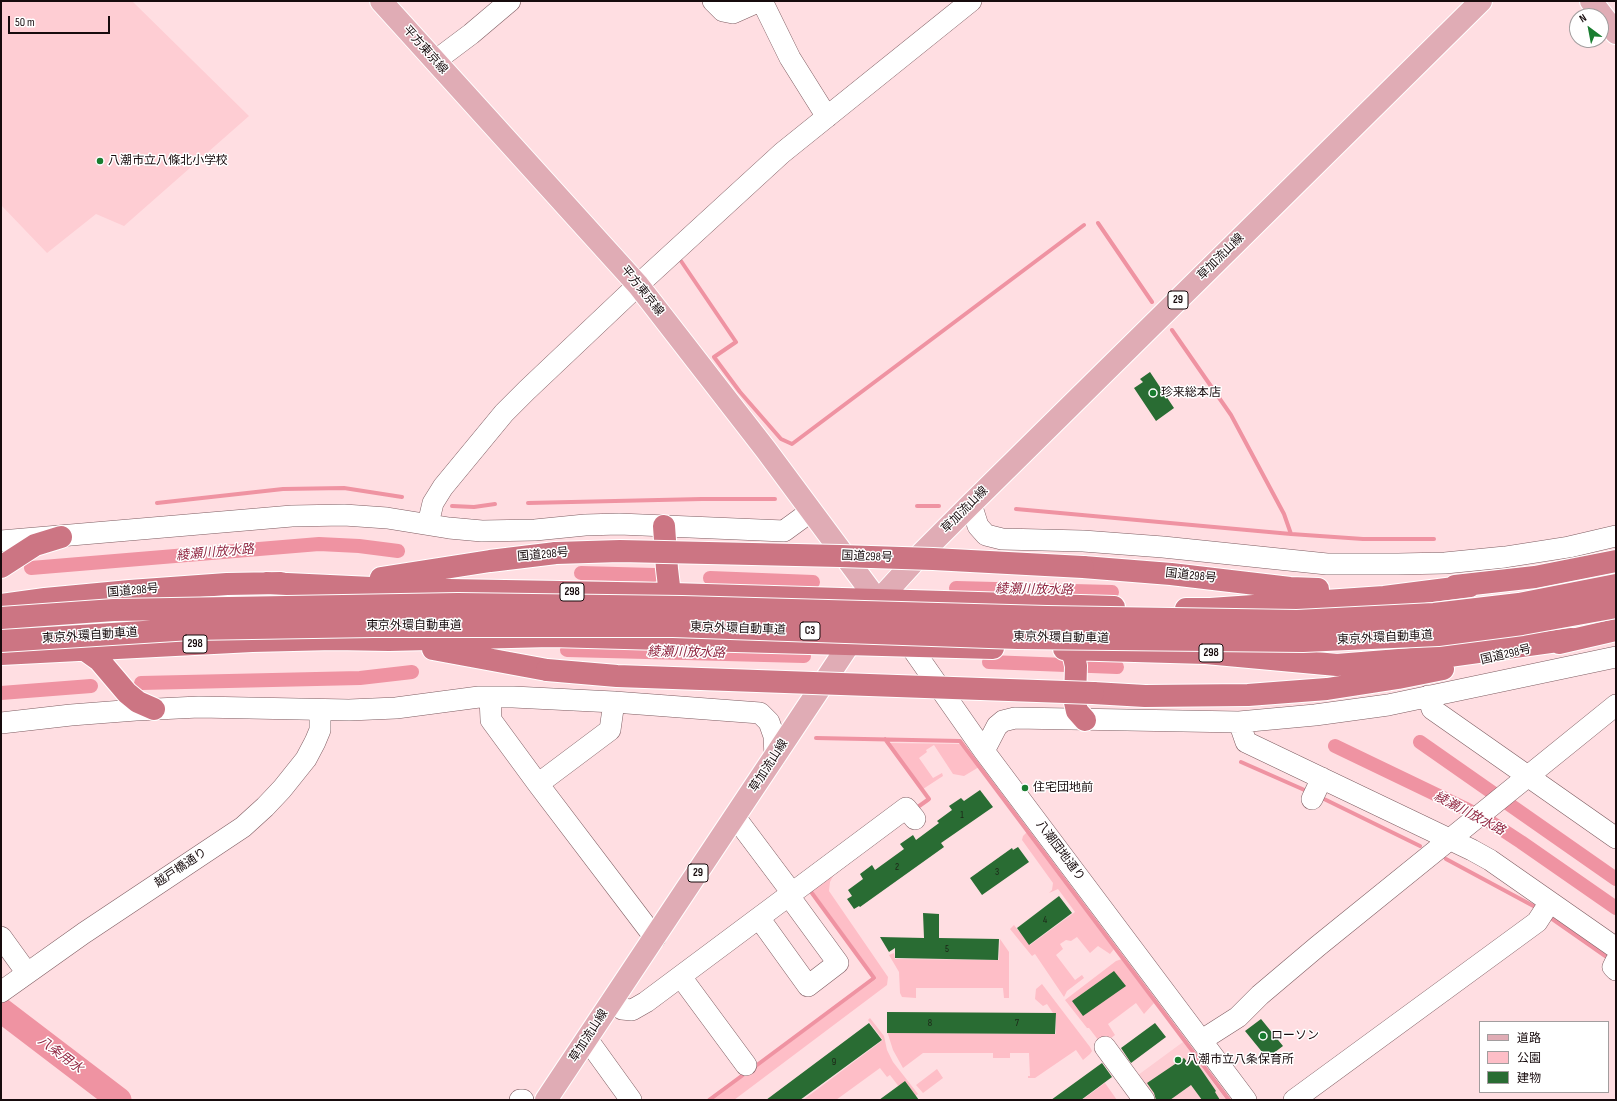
<!DOCTYPE html>
<html>
<head>
<meta charset="utf-8">
<style>
  body { margin:0 }
  #map { position:relative; width:1617px; height:1101px; overflow:hidden; background:#ffdee2; font-family:"Sofia Sans Condensed","Noto Sans JP",sans-serif }
  canvas { display:block }
  .frame { position:absolute; inset:0; border:2px solid #170b0d; pointer-events:none }
  .legend { position:absolute; left:1479px; top:1021px; width:130px; height:72px; box-sizing:border-box; background:#fff; border:1px solid #a29d9e; margin:0; padding:5px 7px; list-style:none; font-size:12px; color:#170b0d }
  .legend li { display:flex; align-items:center; gap:8px; height:20px }
  .legend b { width:20px; border:1px solid #a29d9e }
  .north { position:absolute; left:1569px; top:8px; width:40px; height:40px; box-sizing:border-box; background:#fff; border:1px solid #a29d9e; border-radius:50%; rotate:328deg; font-size:11px; font-weight:700; line-height:16px; text-align:center; color:#170b0d }
  .north::after { content:''; display:block; margin:auto; width:14px; height:18px; background:#197d30; clip-path:polygon(50% 0,100% 100%,50% 72%,0 100%) }
  .scale { position:absolute; left:8px; top:16px; width:102px; height:18px; box-sizing:border-box; border:2px solid #170b0d; border-top:0; padding-left:5px; font-size:12px; line-height:14px; white-space:nowrap; color:#170b0d; -webkit-text-stroke:3px #fff; paint-order:stroke }
</style>
</head>
<body>
<div id="map">
<canvas width="1617" height="1101"></canvas>
<div class="frame"></div>
<ul class="legend">
<li><b style="height:5px;background:#e0acb5"></b>道路</li>
<li><b style="height:11px;background:#febec7"></b>公園</li>
<li><b style="height:11px;background:#296c33"></b>建物</li>
</ul>
<div class="north">N</div>
<div class="scale">50 m</div>
</div>
<script>
const ctx = document.querySelector('canvas').getContext('2d');
ctx.lineJoin = 'round';
function fill(path, color) { ctx.fillStyle = color; ctx.fill(path, 'evenodd'); }
const poly = rows => new Path2D(rows.map(r => 'M' + r).join(''));
function trace(path, color, width, dash) { ctx.strokeStyle = color; ctx.lineWidth = width; ctx.lineCap = dash ? 'butt' : 'round'; ctx.setLineDash(dash || []); ctx.stroke(path); }
function write(font, color, halo, rows, align = 'center') {
  ctx.font = font + ' "Sofia Sans Condensed","Noto Sans JP",sans-serif'; ctx.lineWidth = 3; ctx.setLineDash([]); ctx.textBaseline = 'middle'; ctx.strokeStyle = halo; ctx.fillStyle = color; for (const [text, x, y, turn = 0] of rows) {
    ctx.save(); ctx.translate(x, y); ctx.rotate((+turn || 0) * Math.PI / 180); ctx.textAlign = isNaN(turn) ? turn : align; if (halo) ctx.strokeText(text, 0, 0); ctx.fillText(text, 0, 0); ctx.restore();
  }
}
fill(poly([
  [1,1,132,1,249,116,124,226,96,214,47,253,1,205],
  [1183,1042,1226,1100,1150,1100,1134,1078]
]), '#fecdd3');
fill(poly([
  [889,743,962,744,979,767,964,776,953,774,934,745,926,750,927,752,919,758,933,778,942,773,943,776,923,789],
  [1027,832,1114,949,1110,954,1098,946,1090,953,1077,937,1071,941,1066,940,1060,944,1063,949,1056,955,1075,980,1082,975,1084,978,1067,991,1064,997,1035,954,1032,956,1010,929,1014,925,1030,945,1075,912,1058,889,1049,893,1052,890,1053,883,1022,840,1023,836],
  [835,872,830,882,829,891,888,977,887,985,734,1100,711,1100,876,979,812,890],
  [1000,939,1009,952,1009,998,1004,998,1003,988,916,988,916,998,902,997,900,993,899,972,889,955,894,953,895,959,999,960],
  [1122,959,1154,1003,1144,1014,1136,1003,1108,1024,1115,1035,1102,1045,1089,1028,1087,1028,1065,1000,1116,961],
  [1042,984,1090,1047,1092,1051,1090,1054,1083,1060,1076,1050,1035,1078,1028,1078,1028,1076,1030,1076,1029,1053,1010,1053,1010,1058,993,1058,993,1053,923,1053,903,1068,893,1050,887,1031,887,1022,891,1022,891,1033,1056,1034,1056,1013,1053,1013,1047,1004,1043,1006,1035,999,1036,989],
  [870,1018,884,1036,887,1050,893,1062,918,1094,909,1100,890,1075,887,1077,880,1068,836,1100,803,1100,883,1040,868,1020],
  [937,1069,943,1078,923,1093,916,1085],
  [1105,1083,1117,1100,1082,1100]
]), '#febec7');
trace(poly([
  [1098,223,1152,302],
  [681,261,736,342,714,357,740,392,781,439,792,444,1084,225],
  [1172,330,1231,415,1284,514,1291,534],
  [157,503,283,489,344,488,402,497],
  [528,503,702,499,775,499],
  [452,506,474,507,495,504],
  [917,506,939,506],
  [1016,509,1291,534,1363,539,1434,539],
  [816,738,960,741,1229,1100],
  [885,739,929,799,915,809],
  [1241,762,1309,792],
  [1320,797,1420,846],
  [1446,859,1539,909],
  [1548,916,1611,960],
  [753,1068,874,978,809,889],
  [709,1100,747,1072]
]), '#ef93a2', 4);
trace(poly([
  [31,568,319,544,359,546,398,551],
  [581,573,654,575],
  [710,578,813,582],
  [956,588,1112,592],
  [567,650,804,656],
  [989,662,1117,667],
  [141,683,360,678,412,672],
  [1,693,91,686],
  [1420,742,1616,879],
  [1335,746,1464,808,1492,823,1521,842,1616,908]
]), '#ef93a2', 14);
trace(poly([
  [1,1010,119,1100]
]), '#ef93a2', 25);
fill(poly([
  [1150,372,1174,408,1156,421,1134,388,1143,382,1140,379],
  [980,790,993,807,941,843,944,847,860,907,859,906,854,909,847,899,852,896,848,890,863,879,860,874,872,865,875,870,904,849,900,844,913,835,916,840,939,823,937,821,952,810,949,806,961,798,964,801],
  [1018,847,1029,862,982,895,970,878,1012,848,1013,850],
  [1059,896,1072,913,1029,945,1017,928],
  [923,913,939,914,939,938,999,939,998,960,895,958,895,948,889,952,880,937,924,938],
  [1114,971,1126,986,1083,1016,1072,1001],
  [887,1012,1056,1013,1055,1034,887,1033],
  [1261,1019,1283,1046,1267,1058,1245,1031],
  [869,1023,882,1040,800,1100,766,1100],
  [1155,1023,1166,1037,1131,1063,1121,1048],
  [1184,1058,1188,1063,1194,1059,1216,1091,1215,1092,1220,1100,1202,1100,1191,1085,1170,1100,1156,1100,1154,1093,1147,1083],
  [1102,1063,1112,1077,1081,1100,1051,1100],
  [905,1081,919,1100,879,1100]
]), '#296c33');
const minor = poly([
  [713,1,723,11,733,13,760,1],
  [762,1,790,58,827,117],
  [435,61,471,34,510,1],
  [971,504,978,526,986,535,1002,539,1083,541,1163,547,1327,564,1398,564,1445,563,1505,557,1569,547,1616,536],
  [428,524,433,503,443,487,504,413,527,390,638,285,782,153,971,1],
  [1,541,292,516,344,515,387,518,449,528,482,531,535,530,585,525,619,524,784,531,810,512],
  [902,634,984,751,1246,1100],
  [1428,696,1432,709,1616,838],
  [490,697,491,720,538,784,655,938],
  [1239,722,1246,742,1472,850,1490,860,1616,948],
  [1,723,71,715,136,710,199,707,349,710,396,708,479,697,513,697,614,702,760,713,769,722,774,736,775,757],
  [984,751,997,726,1003,721,1015,718,1239,722,1315,715,1388,705,1616,657],
  [538,784,610,730,614,702],
  [1312,799,1322,778],
  [735,817,792,893],
  [759,918,808,986,838,963,789,896],
  [1,937,27,973],
  [1616,961,1613,967,1616,970],
  [681,977,746,1065],
  [1,992,84,933,243,827,265,807,282,789,306,759,315,742,320,730,320,710],
  [611,1001,622,1009,632,1010,646,1002,906,808,915,819],
  [587,1039,631,1100],
  [1202,1040,1238,1017,1260,995,1318,946,1616,705],
  [1105,1047,1144,1100],
  [520,1100,523,1100],
  [1294,1100,1537,922,1550,902]
]);
const major = poly([
  [381,1,638,285,766,450,878,601],
  [1591,1,1616,33],
  [546,1100,878,601,922,553,971,504,1481,1]
]);
const highway = poly([
  [664,526,667,569,669,586,672,594],
  [1,567,35,545,61,537],
  [1083,567,1171,574,1290,588,1318,589],
  [381,578,490,561,556,553],
  [266,583,393,589,672,594,1114,607],
  [1455,586,1535,577,1616,561],
  [1,605,45,599,130,591,227,584,281,583],
  [1186,609,1210,609,1384,597,1470,586],
  [1559,643,1616,630],
  [433,649,547,670],
  [1064,649,1206,653,1337,665,1449,656,1572,639],
  [1069,649,1074,657,1076,666,1075,702,1077,711,1085,720],
  [85,650,99,660,127,693,138,702,154,709],
  [1,654,252,641,334,639,389,640,551,636,993,648],
  [1093,693,1145,696,1248,695,1327,689,1398,678,1443,669]
]);
trace(minor, '#7e5c61', 22);
trace(major, '#fff', 24);
trace(highway, '#fff', 24);
trace(minor, '#fff', 21);
trace(major, '#e0acb5', 22);
trace(highway, '#cc7583', 22);
const highwayBridge = poly([
  [556,553,620,551,840,556,933,559,1083,567],
  [1,618,114,610,458,604,682,607,1047,617,1297,621,1434,614,1519,604,1616,585],
  [1,641,191,629,374,626,673,626,1018,638,1303,641,1438,635,1522,624,1616,607],
  [547,670,617,676,1093,693]
]);
trace(highwayBridge, '#fff', 24, []);
trace(highwayBridge, '#cc7583', 22);
for (const [x, y, r, color] of [
  [100,161,4,"#197d30"],
  [1153,393,4,"#197d30"],
  [1025,788,4,"#197d30"],
  [1263,1036,4,"#197d30"],
  [1178,1060,4,"#197d30"]
]) { const dot = new Path2D(); dot.arc(x, y, r, 0, 2 * Math.PI); ctx.fillStyle = color; ctx.fill(dot); trace(dot, '#fff', 1.5); }
write('10px', '#1c2316', null, [
  ["1",962,815],
  ["2",897,867],
  ["3",997,872],
  ["4",1045,920],
  ["5",947,949],
  ["8",930,1023],
  ["7",1017,1023],
  ["9",834,1062]
]);
for (const [x, y, w] of [
  [1178,300,20],
  [572,592,24],
  [810,631,20],
  [195,644,24],
  [1211,653,24],
  [698,873,20]
]) { const box = new Path2D(); box.roundRect(x - w / 2, y - 9, w, 18, 3); ctx.fillStyle = '#fff'; ctx.fill(box); trace(box, '#170b0d', 1); }
write('bold 11px', '#170b0d', null, [
  ["29",1178,300],
  ["298",572,592],
  ["C3",810,631],
  ["298",195,644],
  ["298",1211,653],
  ["29",698,873]
]);
write('12px', '#170b0d', '#fff', [
  ["平方東京線",425,50,48],
  ["草加流山線",1221,257,-45],
  ["平方東京線",642,291,51],
  ["草加流山線",965,510,-45],
  ["国道298号",543,555,-5],
  ["国道298号",867,557,2],
  ["国道298号",1191,576,6],
  ["国道298号",133,591,-5],
  ["東京外環自動車道",414,626],
  ["東京外環自動車道",738,629,2],
  ["東京外環自動車道",90,636,-4],
  ["東京外環自動車道",1061,638,1],
  ["東京外環自動車道",1385,638,-3],
  ["国道298号",1506,655,-13],
  ["草加流山線",769,766,-57],
  ["八潮団地通り",1060,851,53],
  ["越戸橋通り",181,868,-34],
  ["草加流山線",589,1036,-57]
]);
write('12px', '#170b0d', '#fff', [
  ["八潮市立八條北小学校",108,161],
  ["珍来総本店",1161,393],
  ["住宅団地前",1033,788],
  ["ローソン",1271,1036],
  ["八潮市立八条保育所",1186,1060]
], 'left');
write('italic 13px', '#922843', '#fff', [
  ["綾瀬川放水路",215,553,-5],
  ["綾瀬川放水路",1034,590,1],
  ["綾瀬川放水路",686,653,1],
  ["綾瀬川放水路",1469,814,28],
  ["八条用水",60,1055,37]
]);
</script>
</body>
</html>
